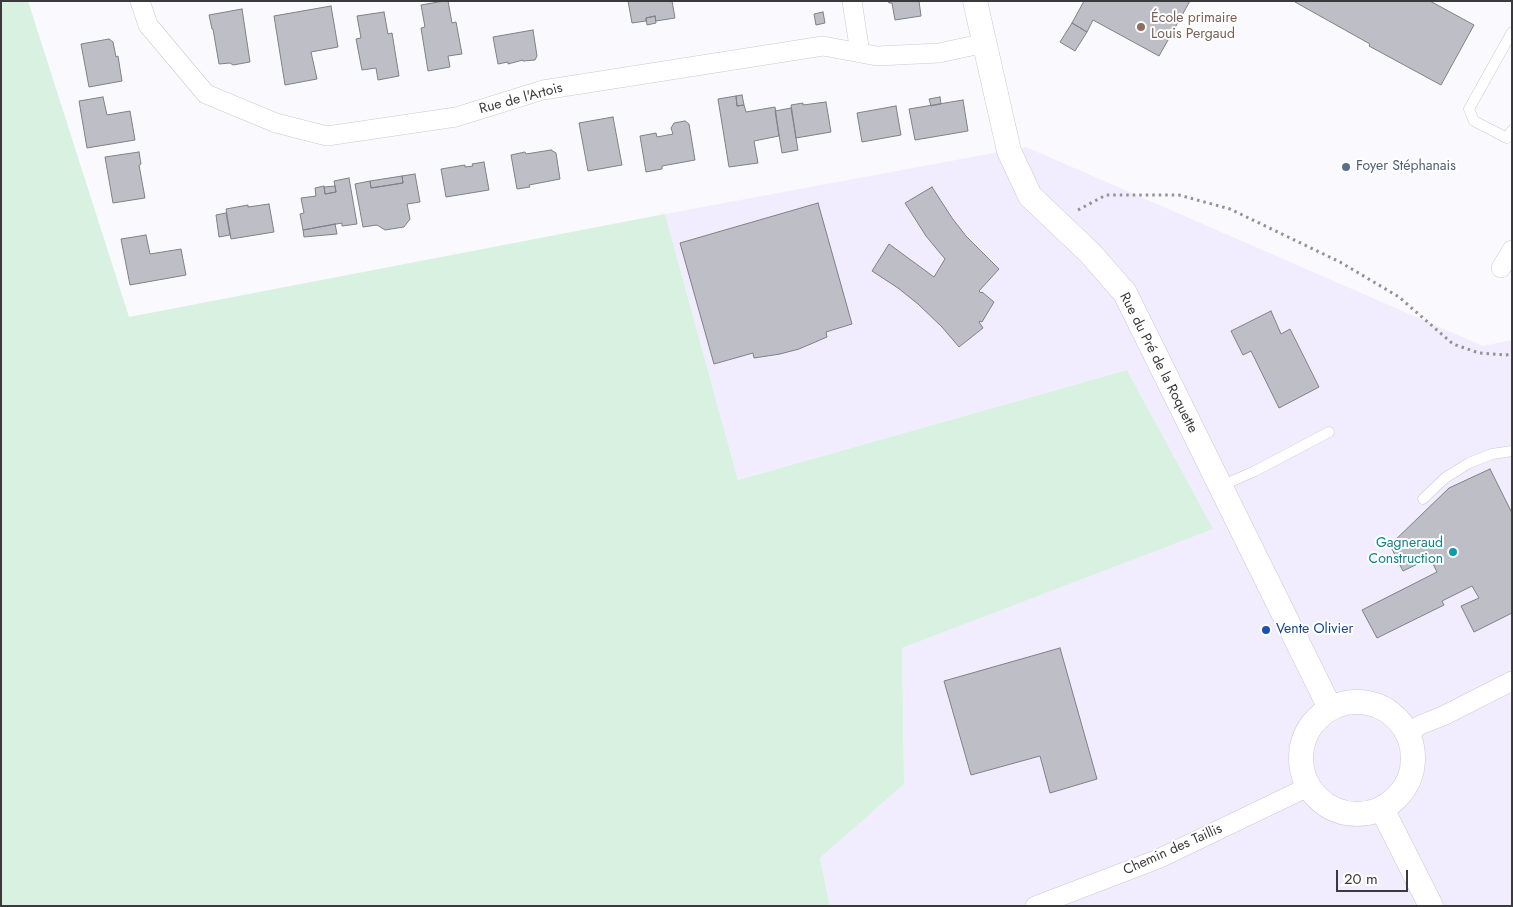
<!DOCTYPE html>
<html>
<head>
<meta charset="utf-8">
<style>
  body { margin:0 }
  #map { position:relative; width:1513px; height:907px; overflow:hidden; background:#f9f9fe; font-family:Jost,sans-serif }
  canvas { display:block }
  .frame { position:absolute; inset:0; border:2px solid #3a3a3d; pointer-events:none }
  .scale { position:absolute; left:1336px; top:870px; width:72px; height:22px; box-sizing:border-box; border:2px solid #3a3a3d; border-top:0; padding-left:6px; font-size:15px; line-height:18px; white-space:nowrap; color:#3a3a3d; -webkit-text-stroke:4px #fff; paint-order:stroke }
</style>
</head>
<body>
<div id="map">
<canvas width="1513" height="907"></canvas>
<div class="frame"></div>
<div class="scale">20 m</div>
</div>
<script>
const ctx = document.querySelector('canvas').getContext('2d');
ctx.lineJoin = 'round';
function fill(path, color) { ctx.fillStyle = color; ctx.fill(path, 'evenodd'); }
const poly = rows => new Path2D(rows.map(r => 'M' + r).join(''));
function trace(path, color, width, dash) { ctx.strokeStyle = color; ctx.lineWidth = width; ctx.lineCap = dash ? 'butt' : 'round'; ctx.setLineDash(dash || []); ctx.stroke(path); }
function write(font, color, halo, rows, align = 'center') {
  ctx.font = font + ' Jost,sans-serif'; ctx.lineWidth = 4; ctx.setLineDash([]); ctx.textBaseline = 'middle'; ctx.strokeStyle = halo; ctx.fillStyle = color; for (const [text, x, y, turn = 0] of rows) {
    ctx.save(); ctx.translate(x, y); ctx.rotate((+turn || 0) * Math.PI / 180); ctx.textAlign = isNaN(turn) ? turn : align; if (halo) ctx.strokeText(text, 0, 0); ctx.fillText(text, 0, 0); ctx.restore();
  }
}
fill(poly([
  [1026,147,1483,346,1512,340,1512,906,830,906,820,858,904,784,902,648,1212,529,1127,370,738,480,665,214]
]), '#f2edfe');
fill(poly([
  [1,1,28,1,129,317,665,214,738,480,1127,370,1213,529,902,648,904,784,820,858,830,906,1,906]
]), '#d8f1e0');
const building = poly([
  [444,1,448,1,452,23,456,22,462,54,448,56,450,67,428,71,421,28,425,27,421,5,444,1],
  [628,1,672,1,675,18,656,21,655,16,646,18,646,21,632,23,628,1],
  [888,1,919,1,921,16,895,20,892,3,889,3,888,1],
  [1084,1,1190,1,1159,56,1093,20,1087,32,1072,23,1084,1],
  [1295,1,1430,1,1474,25,1441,85,1369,46,1370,44,1295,2,1295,1],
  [331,6,338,47,311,52,317,79,285,85,274,16,331,6],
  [242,9,250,62,233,65,230,63,219,64,213,29,212,29,209,15,242,9],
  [384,12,388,34,392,33,399,76,378,80,376,68,362,70,356,39,361,38,357,16,384,12],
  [823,12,825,23,816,25,814,14,823,12],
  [655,16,656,23,647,25,646,18,655,16],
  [1072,23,1087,32,1075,51,1060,42,1072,23],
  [533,30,537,56,535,60,523,61,523,60,508,64,508,62,498,64,493,37,533,30],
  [109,39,113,42,116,57,118,56,122,81,89,87,81,44,109,39],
  [742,95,744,105,737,106,736,96,742,95],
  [736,96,737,106,744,105,746,112,775,107,779,136,754,141,758,163,729,167,718,99,736,96],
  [103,97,107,115,130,111,135,140,87,148,79,101,103,97],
  [940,97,941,104,931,106,929,99,940,97],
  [963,100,968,131,915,140,909,109,963,100],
  [826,102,831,132,796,138,791,105,803,103,803,105,826,102],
  [896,106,901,135,862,142,857,113,896,106],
  [791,108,798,150,782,153,775,111,791,108],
  [613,117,622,165,588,171,579,123,613,117],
  [685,121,689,124,695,160,662,166,662,169,646,172,640,136,656,133,657,137,673,134,671,128,674,123,685,121],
  [551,150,556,153,560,179,529,185,530,187,517,189,511,155,525,152,526,154,551,150],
  [139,152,141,164,139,165,145,198,113,203,105,157,139,152],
  [484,162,489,190,446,197,441,169,465,165,465,167,473,166,472,164,484,162],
  [415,174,420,202,407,204,410,219,404,227,385,230,377,225,363,227,355,184,370,181,371,188,403,183,402,176,415,174],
  [402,176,403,183,371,188,370,181,402,176],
  [349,178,357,224,342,226,342,223,303,230,300,214,304,213,301,198,316,196,315,188,324,186,325,194,336,192,334,181,349,178],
  [335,186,336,192,325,194,324,187,335,186],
  [932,187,952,218,966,236,999,269,979,291,981,293,982,292,994,302,982,322,980,321,979,322,983,328,959,347,942,327,918,304,898,288,872,271,889,244,934,277,945,259,926,236,905,203,932,187],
  [818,203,852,324,826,332,827,337,799,349,780,354,754,358,753,353,714,364,680,243,818,203],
  [269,204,274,232,231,239,226,209,248,205,248,207,269,204],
  [226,213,230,235,219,237,216,215,226,213],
  [335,224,337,234,304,237,303,230,335,224],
  [146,235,150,254,181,249,186,275,130,285,121,239,146,235],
  [1271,311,1281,334,1290,329,1319,387,1279,408,1251,351,1243,355,1231,331,1271,311],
  [1490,469,1512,513,1512,613,1474,632,1461,606,1479,598,1472,586,1442,601,1444,605,1377,638,1362,610,1437,572,1430,558,1403,571,1390,545,1449,488,1490,469],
  [1060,648,1097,779,1050,793,1040,756,971,775,944,681,1060,648]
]);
fill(building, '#bdbec6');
trace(building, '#808188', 1);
const service = poly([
  [1512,32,1469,109,1474,121,1507,138,1512,130],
  [1221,486,1255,471,1329,432],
  [1423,499,1445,478,1469,463,1492,454,1512,451]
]);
const minor = poly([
  [140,1,148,25,206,94,276,123,327,136,456,117,543,90,823,46,877,56,939,53,985,43],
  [852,1,860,53],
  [1501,268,1512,250],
  [1408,734,1420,725,1443,716,1512,681],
  [1035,906,1158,859,1308,787]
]);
const tertiary = poly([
  [975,1,1009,151,1030,196,1090,253,1125,293,1330,708],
  '1301 758a56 56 0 1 1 112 0a56 56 0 1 1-112 0Z',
  [1382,809,1431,906]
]);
trace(service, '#c9cad1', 11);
trace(minor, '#c9cad1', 20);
trace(tertiary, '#c9cad1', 25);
trace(poly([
  [1078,210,1106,195,1179,195,1230,209,1340,262,1399,297,1453,344,1479,353,1506,355,1512,354]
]), '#939397', 3, [2.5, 4]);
trace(service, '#fff', 10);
trace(minor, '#fff', 19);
trace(tertiary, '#fff', 24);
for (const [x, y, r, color] of [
  [1141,27,5,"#8d6e63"],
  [1346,167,5,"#5c6f8a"],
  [1453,552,5,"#0f9aa8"],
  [1266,630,5,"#1a4fb4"]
]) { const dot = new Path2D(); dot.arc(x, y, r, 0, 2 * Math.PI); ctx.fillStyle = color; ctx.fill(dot); trace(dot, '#fff', 2); }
write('14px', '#785e54', '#fff', [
  ["École primaire",1151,19],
  ["Louis Pergaud",1151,35]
], 'left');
write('14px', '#3a3a3d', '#fff', [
  ["Rue de l'Artois",521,99,-15],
  ["Rue du Pré de la Roquette",1158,363,63],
  ["Chemin des Taillis",1173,850,-24]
]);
write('14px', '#4e5e75', '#fff', [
  ["Foyer Stéphanais",1356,167]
], 'left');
write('14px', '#0d838f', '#fff', [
  ["Gagneraud",1443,544],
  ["Construction",1443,560]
], 'right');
write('14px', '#164399', '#fff', [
  ["Vente Olivier",1276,630]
], 'left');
</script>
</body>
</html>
